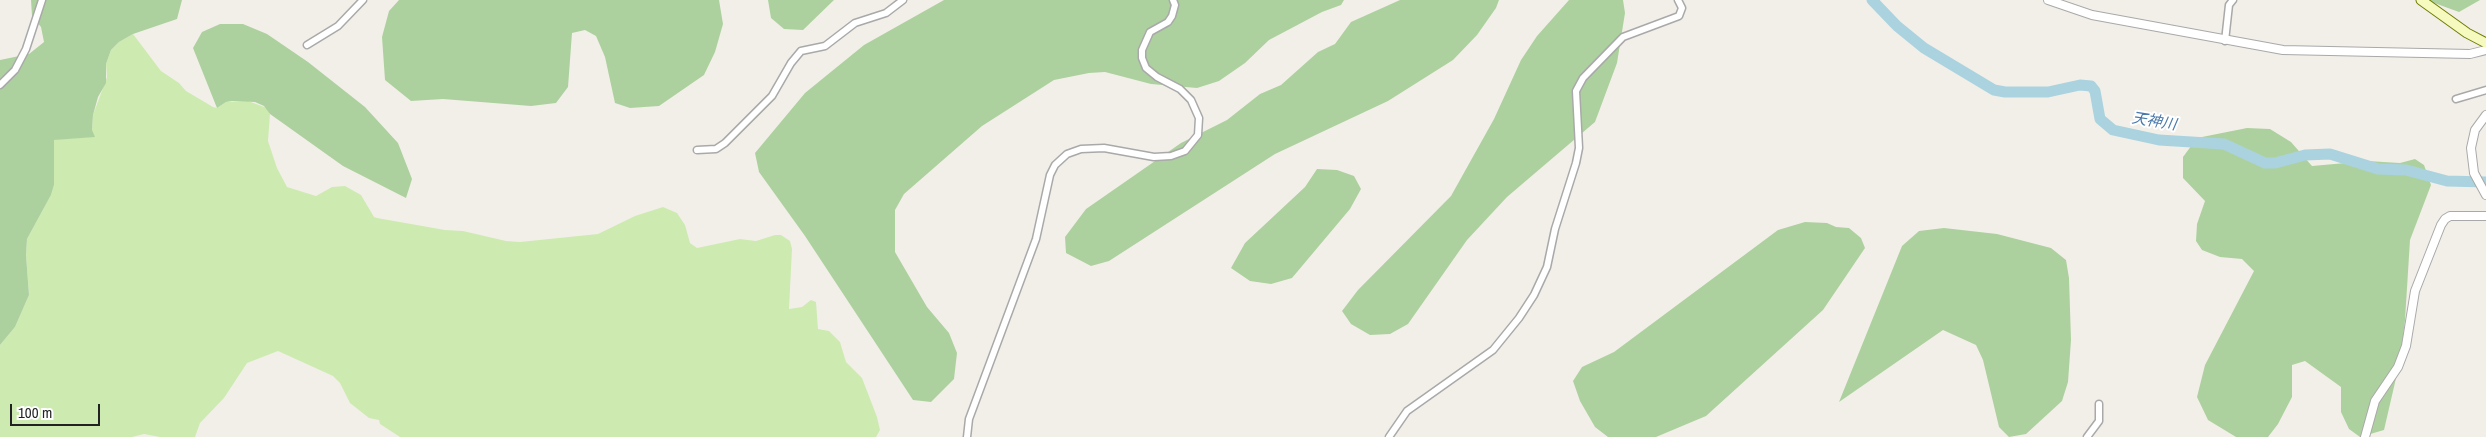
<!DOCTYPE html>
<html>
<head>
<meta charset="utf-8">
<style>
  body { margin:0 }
  #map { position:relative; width:2486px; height:437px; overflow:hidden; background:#f2efe9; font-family:"Archivo Narrow",sans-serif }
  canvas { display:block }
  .scale { position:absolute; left:10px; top:404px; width:90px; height:22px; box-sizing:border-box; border:2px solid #222; border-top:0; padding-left:6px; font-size:15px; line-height:18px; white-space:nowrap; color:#222; -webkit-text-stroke:4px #fff; paint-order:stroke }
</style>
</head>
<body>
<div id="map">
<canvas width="2486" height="437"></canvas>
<div class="scale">100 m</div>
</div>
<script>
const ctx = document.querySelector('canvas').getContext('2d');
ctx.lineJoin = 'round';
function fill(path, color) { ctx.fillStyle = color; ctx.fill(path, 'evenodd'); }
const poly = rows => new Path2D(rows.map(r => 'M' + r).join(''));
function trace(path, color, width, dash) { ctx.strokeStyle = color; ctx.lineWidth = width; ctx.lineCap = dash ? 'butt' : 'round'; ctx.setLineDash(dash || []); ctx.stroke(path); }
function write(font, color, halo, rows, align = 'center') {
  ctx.font = font + ' "Archivo Narrow","Noto Sans JP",sans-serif'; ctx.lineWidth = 4; ctx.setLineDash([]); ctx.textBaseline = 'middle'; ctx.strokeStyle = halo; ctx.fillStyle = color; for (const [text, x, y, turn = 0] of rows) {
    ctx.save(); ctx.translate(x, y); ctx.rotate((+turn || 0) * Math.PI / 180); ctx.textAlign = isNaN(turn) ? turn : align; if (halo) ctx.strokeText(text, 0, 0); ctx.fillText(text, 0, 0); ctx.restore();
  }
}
fill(poly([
  [133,34,161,71,179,83,186,91,213,107,217,108,226,102,248,101,267,108,270,114,268,141,277,168,287,187,316,196,332,187,345,186,361,195,374,217,377,218,445,230,463,231,506,241,520,242,598,234,635,216,663,207,677,213,685,225,690,243,697,248,740,239,756,241,775,235,781,235,790,241,792,249,789,309,802,307,811,300,816,302,818,329,829,331,840,342,846,362,862,378,877,417,880,430,876,437,400,437,380,424,379,420,369,418,350,403,340,383,333,376,278,351,247,363,224,398,200,423,195,437,160,437,144,434,132,437,0,437,0,345,15,327,29,295,26,255,27,239,51,195,54,185,54,140,92,130,93,115,107,77,106,64,111,50,119,42]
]), '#cdebb0');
fill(poly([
  [31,0,182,0,177,19,133,34,119,42,111,50,106,64,106,83,98,97,93,115,92,130,95,137,54,140,54,185,51,195,27,239,26,255,29,295,15,327,0,345,0,60,29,54,44,42,41,27,32,16],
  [399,0,719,0,723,24,715,52,704,75,659,106,630,108,615,103,605,57,596,36,585,30,572,33,568,87,556,103,531,106,443,99,411,101,385,80,382,37,389,11],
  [768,0,834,0,803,30,784,29,771,18],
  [944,0,1344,0,1341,5,1322,12,1269,40,1245,63,1219,81,1197,88,1151,84,1105,72,1089,73,1054,80,982,126,904,194,895,210,895,252,927,307,949,333,957,353,954,379,931,402,913,400,805,236,759,172,755,153,805,93,864,45],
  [1400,0,1499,0,1496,8,1477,35,1453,60,1388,101,1275,154,1109,261,1091,266,1066,253,1065,237,1086,209,1181,143,1227,120,1260,94,1281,85,1318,52,1335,44,1351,22],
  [1569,0,1623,0,1625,13,1617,63,1595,122,1507,197,1467,240,1408,324,1390,334,1370,335,1351,324,1342,311,1358,290,1451,196,1494,119,1521,60,1537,36],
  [2426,0,2480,0,2459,12],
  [220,24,243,24,267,34,308,62,365,107,398,143,412,179,406,198,343,166,270,114,264,106,255,102,232,101,226,102,217,108,193,48,202,32],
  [2247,128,2270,129,2291,142,2312,166,2368,161,2400,163,2415,159,2424,165,2431,185,2410,240,2405,320,2400,361,2384,430,2360,437,2349,429,2341,412,2341,387,2305,361,2292,365,2292,397,2278,424,2268,437,2236,437,2208,420,2197,397,2205,365,2254,271,2242,259,2220,257,2202,250,2196,241,2197,224,2205,201,2183,178,2183,157,2197,138],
  [1317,169,1337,170,1354,176,1361,189,1350,209,1292,278,1271,284,1250,281,1231,268,1245,243,1305,187],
  [1805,222,1827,223,1836,227,1849,228,1861,238,1865,248,1823,310,1706,416,1656,437,1608,437,1595,427,1580,401,1573,381,1582,367,1614,352,1778,230],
  [1944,228,1997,234,2051,248,2066,260,2069,278,2071,340,2068,382,2062,401,2026,434,2009,437,1999,427,1983,360,1976,345,1943,330,1839,402,1902,246,1919,231]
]), '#add19e');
trace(poly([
  [1872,0,1897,26,1924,48,1994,90,2005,92,2048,92,2080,85,2091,86,2095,91,2100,119,2113,130,2159,140,2224,144,2265,163,2275,163,2305,155,2330,154,2378,169,2406,170,2447,181,2486,182]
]), '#aad3df', 11);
const minor = poly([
  [2225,41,2229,5,2233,0],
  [307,45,338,26,363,0],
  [0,85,15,70,26,49,42,0],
  [2456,99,2486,90],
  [697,150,716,149,725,143,772,96,791,63,801,51,825,46,855,23,886,13,903,0],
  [967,437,969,419,1036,239,1050,175,1055,165,1067,154,1081,149,1104,148,1154,157,1171,156,1185,151,1198,135,1199,118,1191,100,1180,89,1157,77,1146,68,1142,58,1142,50,1150,32,1168,22,1172,16,1175,5,1173,0],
  [1389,437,1407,411,1493,350,1519,318,1534,295,1547,267,1555,229,1576,163,1579,148,1576,91,1583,78,1623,37,1679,16,1682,8,1678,0],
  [2087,437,2099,421,2099,404]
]);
const tertiary = poly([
  [2048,0,2092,15,2283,50,2470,54,2486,50],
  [2486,115,2475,130,2471,148,2474,173,2486,195],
  [2365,437,2375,401,2398,367,2406,346,2415,291,2441,225,2445,219,2450,216,2486,216]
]);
const secondary = poly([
  [2421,0,2467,33,2486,43]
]);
trace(minor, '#a9a9a9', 9);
trace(tertiary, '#a9a9a9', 10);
trace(secondary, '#707d05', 11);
trace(minor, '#fff', 6);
trace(tertiary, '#fff', 8);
trace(secondary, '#f7fabf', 9);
write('italic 15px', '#4a7aab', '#fff', [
  ["天神川",2154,122,9]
]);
</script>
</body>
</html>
